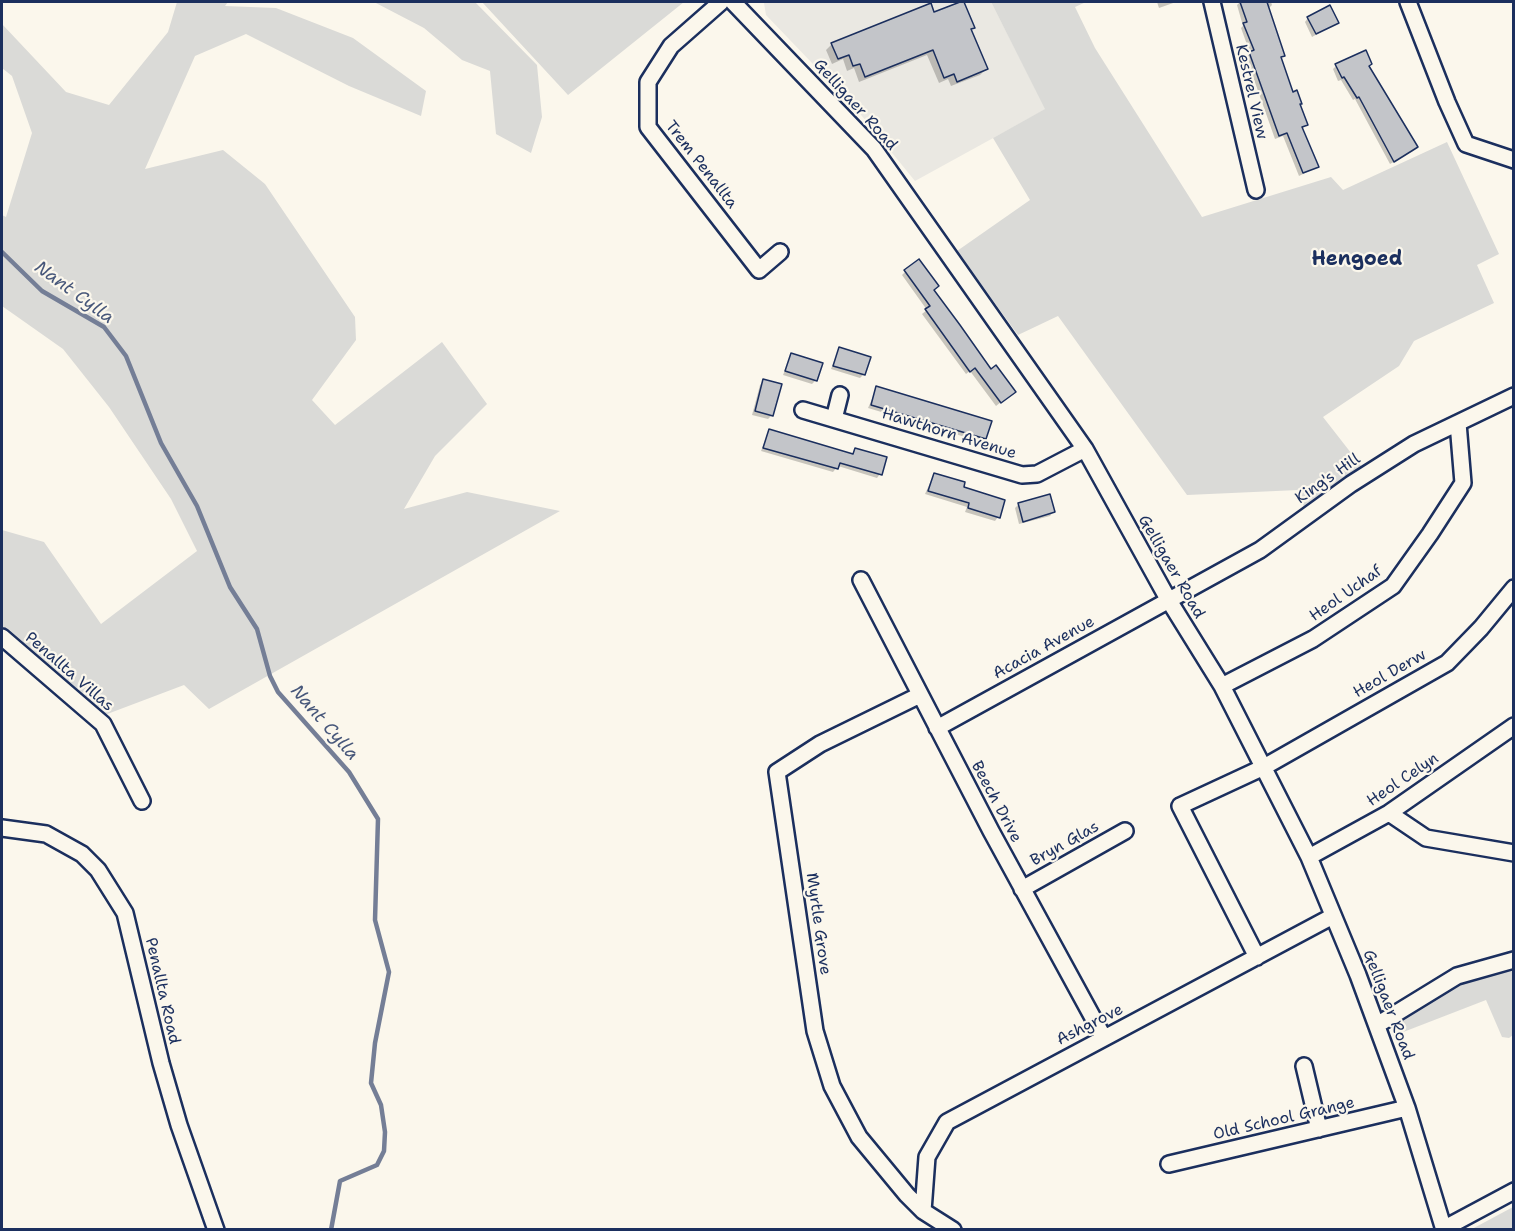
<!DOCTYPE html>
<html>
<head>
<meta charset="utf-8">
<style>
  body { margin:0 }
  #map { position:relative; width:1515px; height:1231px; overflow:hidden; background:#fbf7ec; font-family:"Shantell Sans",sans-serif }
  canvas { display:block }
  .frame { position:absolute; inset:0; border:3px solid #1b2f5e; pointer-events:none }
</style>
</head>
<body>
<div id="map">
<canvas width="1515" height="1231"></canvas>
<div class="frame"></div>
</div>
<script>
const ctx = document.querySelector('canvas').getContext('2d');
ctx.lineJoin = 'round';
function fill(path, color) { ctx.fillStyle = color; ctx.fill(path, 'evenodd'); }
const poly = rows => new Path2D(rows.map(r => 'M' + r).join(''));
function trace(path, color, width, dash) { ctx.strokeStyle = color; ctx.lineWidth = width; ctx.lineCap = dash ? 'butt' : 'round'; ctx.setLineDash(dash || []); ctx.stroke(path); }
function write(font, color, halo, rows, align = 'center') {
  ctx.font = font + ' "Shantell Sans",sans-serif'; ctx.lineWidth = 4.5; ctx.setLineDash([]); ctx.textBaseline = 'middle'; ctx.strokeStyle = halo; ctx.fillStyle = color; for (const [text, x, y, turn = 0] of rows) {
    ctx.save(); ctx.translate(x, y); ctx.rotate((+turn || 0) * Math.PI / 180); ctx.textAlign = isNaN(turn) ? turn : align; if (halo) ctx.strokeText(text, 0, 0); ctx.fillText(text, 0, 0); ctx.restore();
  }
}
fill(poly([
  [767,2,991,2,1046,109,915,181,857,110,766,15,764,3]
]), '#eae8e2');
fill(poly([
  [177,2,228,2,225,6,276,8,353,38,426,91,421,116,349,86,246,34,195,56,145,169,223,150,265,184,355,317,356,340,312,400,335,425,442,342,487,404,435,456,404,509,467,492,560,511,209,709,184,685,102,716,2,626,2,530,44,542,101,624,197,551,171,499,109,407,63,349,2,306,2,215,6,217,32,133,12,76,2,68,2,24,66,92,109,105,168,32],
  [374,2,475,2,537,65,542,117,531,153,496,134,490,71,462,60,424,28],
  [482,2,684,2,568,95],
  [991,2,1086,2,1075,7,1095,48,1202,217,1331,177,1343,190,1447,142,1499,254,1477,265,1494,303,1414,341,1399,366,1323,417,1362,467,1307,510,1299,500,1298,490,1187,495,1058,316,1018,335,957,251,1030,200,993,138,1045,109],
  [1513,963,1513,1035,1509,1038,1502,1037,1486,1000,1393,1036,1393,1028,1399,1020,1440,989],
  [1513,1207,1513,1229,1472,1229]
]), '#dadad7');
fill(poly([
  [1157,2,1176,2,1159,8],
  [1240,2,1271,2,1272,5,1268,9,1283,56,1280,58,1306,125,1302,129,1317,167,1299,176,1283,136,1275,139,1246,57,1250,53,1241,28,1243,26,1237,5],
  [933,14,973,27,970,30,986,69,980,75,951,86,948,79,939,83,927,55,859,82,854,68,847,71,843,59,832,64,826,50,832,44],
  [1308,18,1337,23,1312,37,1305,22],
  [1336,66,1368,66,1416,147,1413,151,1390,164,1355,99,1353,100,1341,80,1338,81,1333,69],
  [905,272,933,290,1010,395,996,406,970,371,966,374,922,314,927,310,902,275],
  [839,349,864,374,860,378,831,369],
  [791,355,816,380,812,384,783,375],
  [764,381,771,416,768,419,752,415,760,385],
  [877,388,985,438,982,442,868,408],
  [769,431,852,455,856,450,880,474,877,478,838,466,833,472,761,451],
  [934,474,962,488,998,517,995,521,965,512,967,507,925,494],
  [1048,496,1053,512,1050,516,1019,524,1015,508,1018,505]
]), '#0003');
trace(poly([
  [2,252,42,291,104,327,126,356,161,443,197,506,230,587,257,629,270,676,278,692,349,772,378,819,375,920,389,972,375,1043,371,1083,381,1105,385,1132,384,1151,377,1165,340,1181,331,1230]
]), '#747e96', 4.5);
const building = poly([
  [960,2,964,2,975,28,971,29,988,69,957,82,954,74,944,78,933,50,865,77,860,64,853,66,849,55,838,59,831,43,931,3,934,12,960,2],
  [1240,2,1267,2,1285,56,1281,57,1293,92,1297,90,1302,104,1300,104,1308,125,1302,127,1319,167,1303,173,1287,133,1279,136,1249,52,1254,50,1243,23,1247,22,1240,2],
  [1330,5,1339,23,1316,34,1307,17,1330,5],
  [1366,50,1372,64,1369,66,1418,147,1394,162,1359,97,1357,98,1344,77,1342,78,1335,64,1366,50],
  [919,259,939,286,934,290,960,325,991,369,996,365,1016,392,1001,403,975,368,970,372,925,309,930,306,904,270,919,259],
  [839,347,871,357,865,375,833,366,839,347],
  [791,353,823,363,817,381,785,371,791,353],
  [763,379,782,384,773,416,755,411,763,379],
  [876,386,992,421,986,439,871,405,876,386],
  [769,429,853,454,855,448,887,457,882,475,840,463,838,469,763,448,769,429],
  [934,473,965,482,964,487,1005,500,1000,518,968,508,969,503,928,491,934,473],
  [1050,494,1055,512,1023,522,1018,503,1050,494]
]);
fill(building, '#c3c5c9');
trace(building, '#1b2f5e', 1.5);
const minor = poly([
  [721,2,671,46,648,82,648,127,759,270,780,252],
  [733,2,874,149,1085,449,1168,599,1222,686,1309,857,1358,975,1407,1108,1444,1230],
  [1212,2,1256,190],
  [1408,2,1447,102,1466,144,1514,160],
  [803,410,1022,475,1037,474,1085,449],
  [834,419,840,395],
  [861,580,991,831,1104,1038],
  [2,637,103,724,142,801],
  [1222,686,1313,639,1393,586,1430,534,1463,483,1458,423],
  [920,695,820,744,777,772,815,1031,832,1086,859,1137,907,1195,923,1211,953,1230],
  [937,728,1260,550,1351,484,1414,444,1514,396],
  [1389,813,1426,838,1514,853],
  [2,828,46,834,82,854,98,870,125,913,161,1063,179,1125,216,1230],
  [1309,857,1389,813,1514,726],
  [1022,889,1125,831],
  [1257,957,1180,806,1264,767,1447,663,1481,628,1514,588],
  [1377,1025,1457,976,1514,960],
  [1304,1066,1319,1129],
  [1169,1164,1407,1108],
  [923,1211,927,1157,947,1122,1333,916],
  [1443,1229,1514,1191]
]);
trace(minor, '#1b2f5e', 20);
trace(minor, '#fbf7ec', 15);
write('16px', '#1b2f5e', '#fbf7ec', [
  ["Kestrel View",1251,92,77],
  ["Gelligaer Road",855,105,48],
  ["Trem Penallta",701,165,52],
  ["Hawthorn Avenue",949,434,17],
  ["King's Hill",1328,479,-35],
  ["Gelligaer Road",1171,567,60],
  ["Heol Uchaf",1346,594,-35],
  ["Acacia Avenue",1044,648,-29],
  ["Penallta Villas",69,672,41],
  ["Heol Derw",1390,674,-30],
  ["Heol Celyn",1403,780,-34],
  ["Beech Drive",996,802,62],
  ["Bryn Glas",1065,844,-29],
  ["Myrtle Grove",818,924,82],
  ["Penallta Road",162,991,77],
  ["Gelligaer Road",1388,1005,69],
  ["Ashgrove",1090,1025,-27],
  ["Old School Grange",1284,1119,-13]
]);
write('italic 18px', '#47577a', '#fbf7ec', [
  ["Nant Cylla",74,293,36],
  ["Nant Cylla",324,723,49]
]);
write('bold 20px', '#1b2f5e', '#fbf7ec', [
  ["Hengoed",1357,260]
]);
</script>
</body>
</html>
